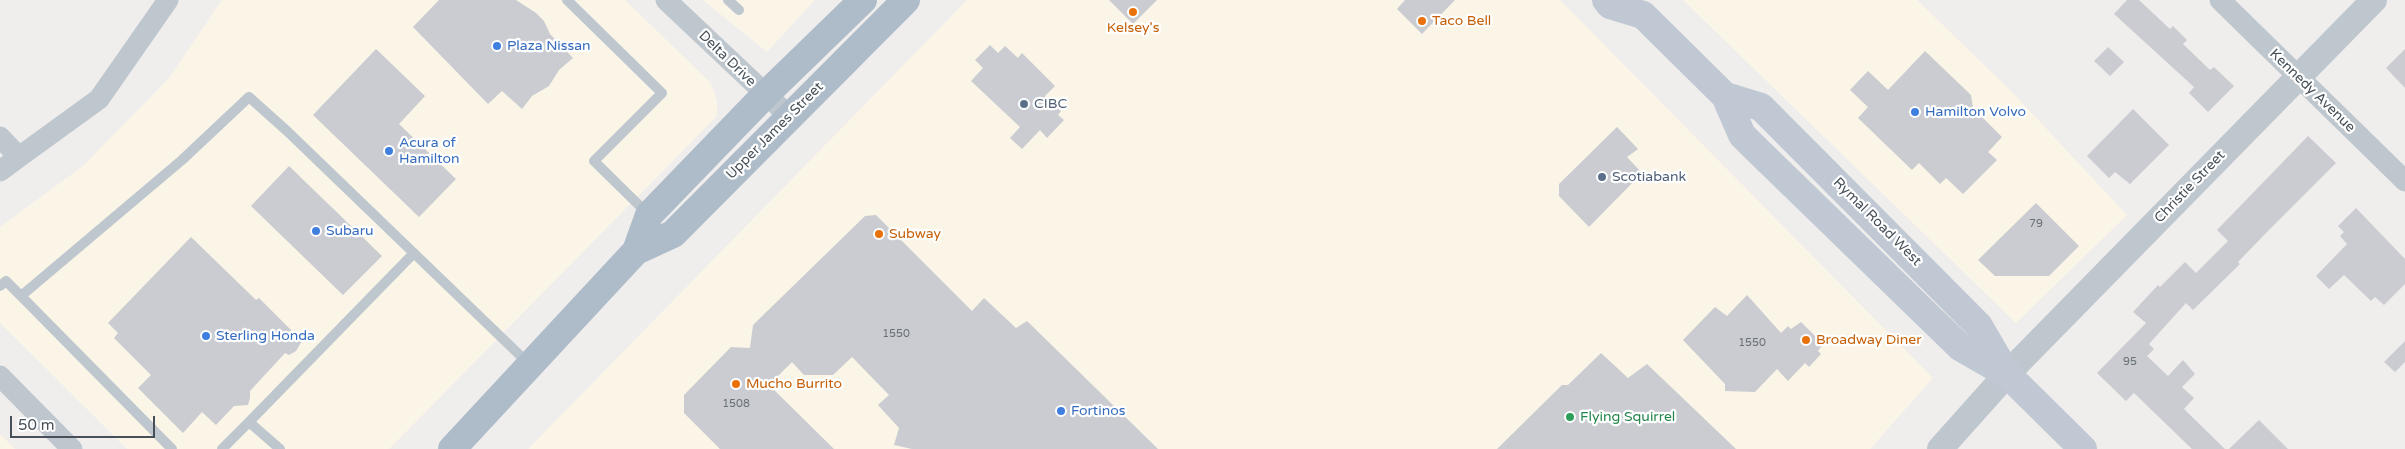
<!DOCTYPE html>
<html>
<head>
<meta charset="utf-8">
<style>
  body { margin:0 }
  #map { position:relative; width:2405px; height:449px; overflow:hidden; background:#f0eded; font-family:"Varela Round",sans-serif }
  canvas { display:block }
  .scale { position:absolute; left:10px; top:416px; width:145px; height:22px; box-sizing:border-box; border:2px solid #475059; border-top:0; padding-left:6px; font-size:15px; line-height:18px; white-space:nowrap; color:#475059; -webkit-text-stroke:4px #fff; paint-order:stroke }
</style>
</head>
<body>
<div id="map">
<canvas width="2405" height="449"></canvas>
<div class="scale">50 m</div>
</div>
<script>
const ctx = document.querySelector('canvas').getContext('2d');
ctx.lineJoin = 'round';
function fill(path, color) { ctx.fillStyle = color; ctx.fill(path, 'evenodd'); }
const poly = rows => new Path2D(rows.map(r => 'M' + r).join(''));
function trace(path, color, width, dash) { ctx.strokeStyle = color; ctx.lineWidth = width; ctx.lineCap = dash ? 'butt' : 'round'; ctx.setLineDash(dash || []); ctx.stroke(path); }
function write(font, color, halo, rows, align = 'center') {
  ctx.font = font + ' "Varela Round",sans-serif'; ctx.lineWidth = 4.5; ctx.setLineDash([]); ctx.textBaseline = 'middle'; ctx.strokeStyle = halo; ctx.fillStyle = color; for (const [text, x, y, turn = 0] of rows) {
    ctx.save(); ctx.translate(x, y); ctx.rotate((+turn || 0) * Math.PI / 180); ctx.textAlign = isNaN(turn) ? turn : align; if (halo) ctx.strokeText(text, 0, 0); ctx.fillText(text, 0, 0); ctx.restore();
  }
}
fill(poly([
  [222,0,625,0,710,82,717,100,717,116,389,449,127,449,0,323,0,227,83,166,169,78],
  [703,0,815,0,767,52],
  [967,0,1560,0,1933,378,1870,449,528,449],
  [1683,0,1917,0,2012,92,2127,215,2016,323],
  [0,434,15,449,0,449]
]), '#faf5e7');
fill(poly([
  [439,0,516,0,536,13,544,21,550,34,573,58,559,70,549,86,532,96,522,109,502,91,488,104,413,27],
  [1109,0,1157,0,1133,24],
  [1405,0,1455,0,1422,34,1397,9],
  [2127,0,2139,0,2170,29,2173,26,2187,40,2183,44,2210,70,2214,67,2234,86,2208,112,2189,93,2194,87,2114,14],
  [990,45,998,53,1005,46,1018,58,1022,53,1055,86,1045,96,1061,111,1058,115,1064,120,1047,138,1040,130,1022,149,1010,138,1020,127,971,81,983,68,975,60],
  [2108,47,2124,62,2110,76,2094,61],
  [376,49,425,96,399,124,456,179,419,217,313,115],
  [2405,49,2405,88,2386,68],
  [1925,51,1971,95,1973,108,2002,137,1988,152,1997,160,1963,194,1946,178,1940,184,1919,163,1912,170,1858,118,1868,107,1850,90,1868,71,1888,90],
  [2133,109,2169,145,2130,184,2115,172,2109,178,2087,156],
  [1617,127,1638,149,1627,157,1642,173,1589,227,1559,196,1559,184],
  [2308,136,2336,163,2267,232,2238,262,2240,264,2193,310,2186,303,2149,344,2154,349,2147,356,2168,376,2183,360,2195,374,2182,387,2194,398,2184,409,2225,449,2192,449,2134,393,2126,401,2097,373,2146,323,2133,312,2158,285,2160,287,2185,262,2196,273,2228,241,2217,230],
  [289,166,382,256,343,295,251,206],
  [2036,203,2079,246,2049,276,1995,276,1978,260],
  [2356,208,2405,259,2405,284,2384,305,2375,297,2371,301,2344,275,2329,289,2316,276,2347,244,2340,236,2344,232,2338,226],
  [876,215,972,311,984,298,1016,328,1027,321,1158,449,912,449,894,445,899,428,878,405,889,395,852,357,833,375,804,375,792,362,769,385,834,449,720,449,684,413,684,395,731,347,750,348,753,325,865,216],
  [191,237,256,300,259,298,302,341,296,351,289,355,285,353,250,391,250,398,248,405,234,406,216,425,202,412,183,433,138,388,151,375,114,338,118,333,108,323],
  [1747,295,1781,333,1788,326,1791,329,1801,322,1823,344,1818,351,1821,354,1809,367,1805,363,1788,381,1777,369,1755,392,1725,391,1725,384,1683,340,1715,307,1727,316],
  [2405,341,2405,362,2395,372,2384,362],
  [1601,353,1628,378,1647,364,1736,449,1497,449,1562,385,1568,385],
  [2259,420,2288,449,2229,449]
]), '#caccd1');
trace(poly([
  [567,0,662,93,594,161,648,214],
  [728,0,739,10],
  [0,286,6,281,21,296],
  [249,422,414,253],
  [172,449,21,296,182,160,249,97,287,131,529,364],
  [222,449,249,422,280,449]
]), '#bfc7ce', 10);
trace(poly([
  [666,0,790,117],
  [2220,0,2405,181],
  [0,137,19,157,0,171],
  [19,157,99,99,168,0],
  [0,376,72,449]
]), '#bfc7ce', 21);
trace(poly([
  [1940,449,2007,374,2374,0]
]), '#bfc7ce', 26);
trace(poly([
  [1606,0,1610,5,1643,15,1725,96,1742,135,1751,144,1960,347,2007,374,2083,449],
  [1725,96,1761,107,1979,326,2007,374]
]), '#bfc8d3', 28);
trace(poly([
  [636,251,649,215,765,95,863,0],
  [452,449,636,251,673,234,906,0]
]), '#aebcca', 28);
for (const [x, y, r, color] of [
  [1133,12,5,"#e8710a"],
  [1422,21,5,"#e8710a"],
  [497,46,5,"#3f7fe0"],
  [1024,104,5,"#5c6f8a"],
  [1915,112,5,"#3f7fe0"],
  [389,151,5,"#3f7fe0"],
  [1602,177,5,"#5c6f8a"],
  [316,231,5,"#3f7fe0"],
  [879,234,5,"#e8710a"],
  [206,336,5,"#3f7fe0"],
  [1806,340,5,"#e8710a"],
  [736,384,5,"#e8710a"],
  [1061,411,5,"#3f7fe0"],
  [1570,417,5,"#2e9e5b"]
]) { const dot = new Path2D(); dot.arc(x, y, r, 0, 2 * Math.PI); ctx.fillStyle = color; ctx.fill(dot); trace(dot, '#fff', 2); }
write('11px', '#686f77', null, [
  ["79",2036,224],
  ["1550",896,334],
  ["1550",1752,343],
  ["95",2130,362],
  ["1508",736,404]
]);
write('14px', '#c56008', '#fff', [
  ["Taco Bell",1432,21],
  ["Kelsey's",1133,28,"center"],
  ["Subway",889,234],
  ["Broadway Diner",1816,340],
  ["Mucho Burrito",746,384]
], 'left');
write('14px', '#366cbe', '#fff', [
  ["Plaza Nissan",507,46],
  ["Hamilton Volvo",1925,112],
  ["Acura of",399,143],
  ["Hamilton",399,159],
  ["Subaru",326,231],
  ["Sterling Honda",216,336],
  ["Fortinos",1071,411]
], 'left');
write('14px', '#475059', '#fff', [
  ["Delta Drive",727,59,44],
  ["Kennedy Avenue",2312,91,44],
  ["Upper James Street",775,131,-45],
  ["Christie Street",2190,187,-46],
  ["Rymal Road West",1877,222,45]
]);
write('14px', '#4e5e75', '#fff', [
  ["CIBC",1034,104],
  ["Scotiabank",1612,177]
], 'left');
write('14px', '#27864d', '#fff', [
  ["Flying Squirrel",1580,417]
], 'left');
</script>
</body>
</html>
